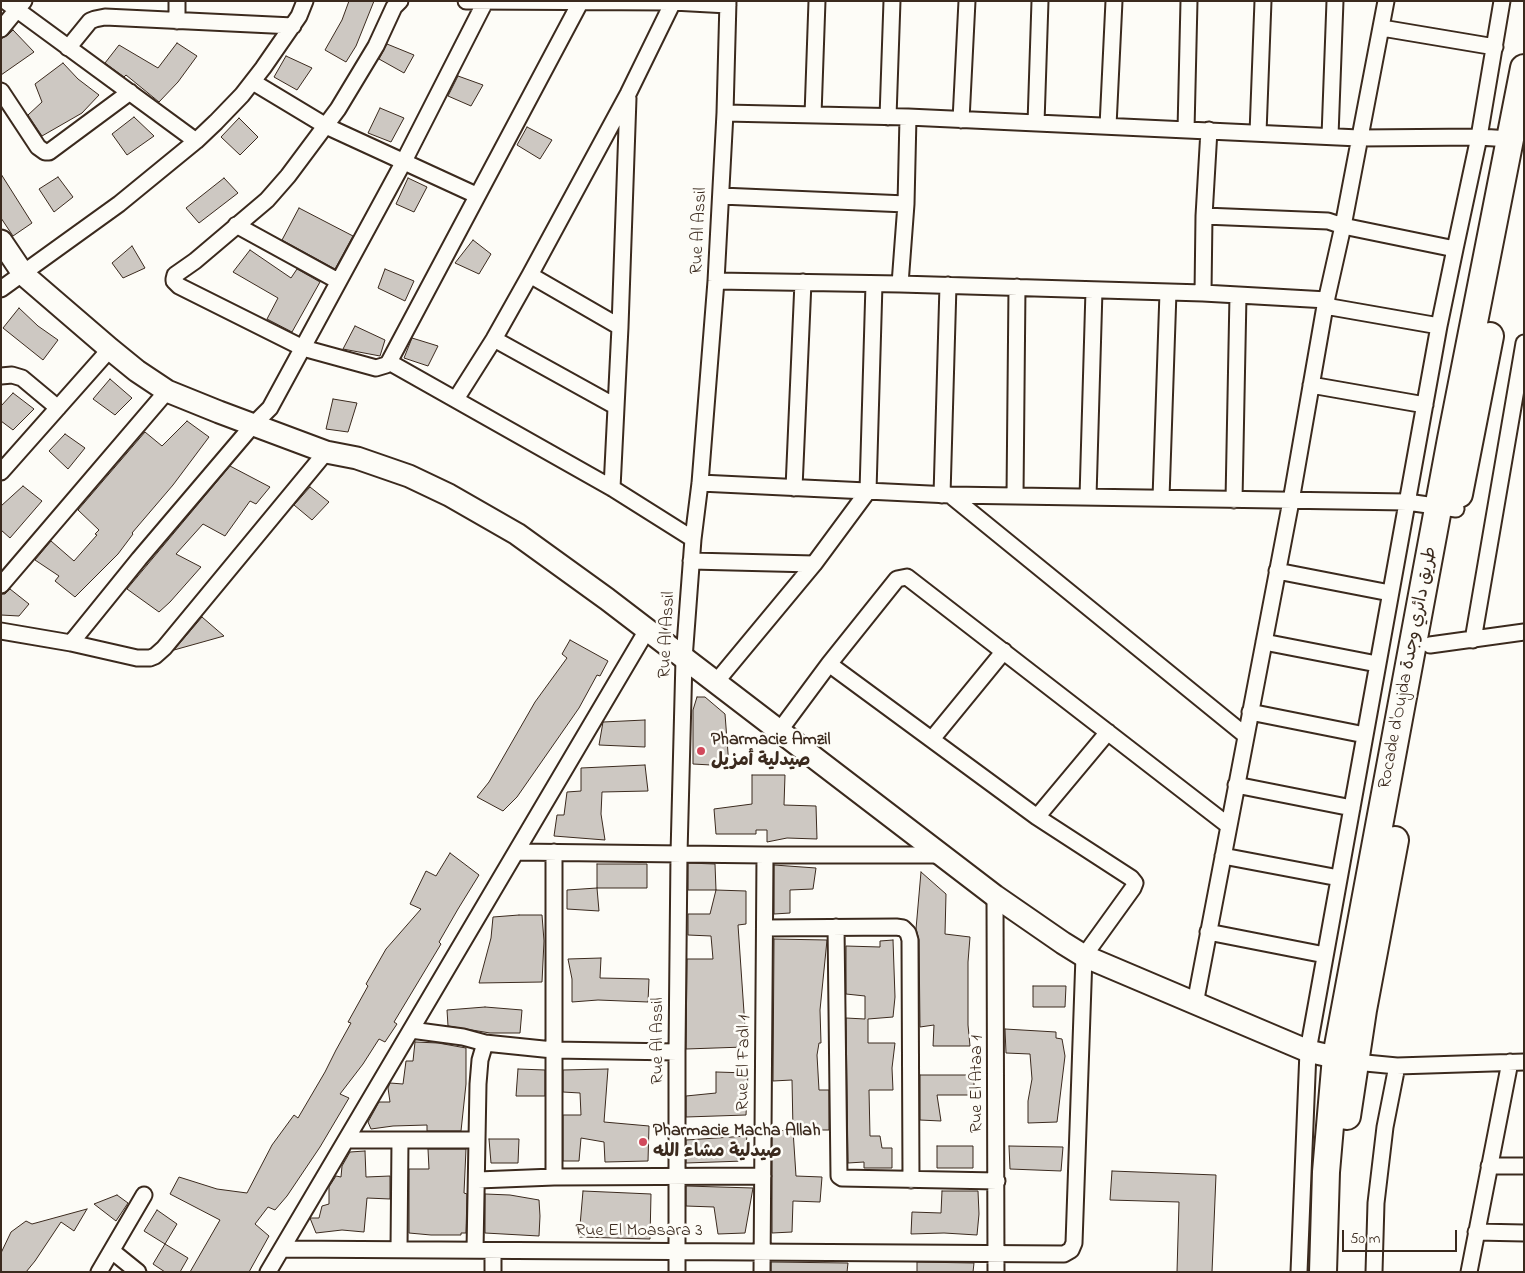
<!DOCTYPE html>
<html>
<head>
<meta charset="utf-8">
<style>
  body { margin:0 }
  #map { position:relative; width:1525px; height:1273px; overflow:hidden; background:#fdfcf7; font-family:"Indie Flower",sans-serif }
  canvas { display:block }
  .frame { position:absolute; inset:0; border:2px solid #3b2a1e; pointer-events:none }
  .scale { position:absolute; left:1342px; top:1230px; width:115px; height:22px; box-sizing:border-box; border:2px solid #3b2a1e; border-top:0; padding-left:6px; font-size:15px; line-height:18px; white-space:nowrap; color:#3b2a1e; -webkit-text-stroke:4px #fdfcf7; paint-order:stroke }
</style>
</head>
<body>
<div id="map">
<canvas width="1525" height="1273"></canvas>
<div class="frame"></div>
<div class="scale">50 m</div>
</div>
<script>
const ctx = document.querySelector('canvas').getContext('2d');
ctx.lineJoin = 'round';
function fill(path, color) { ctx.fillStyle = color; ctx.fill(path, 'evenodd'); }
const poly = rows => new Path2D(rows.map(r => 'M' + r).join(''));
function trace(path, color, width, dash) { ctx.strokeStyle = color; ctx.lineWidth = width; ctx.lineCap = dash ? 'butt' : 'round'; ctx.setLineDash(dash || []); ctx.stroke(path); }
function write(font, color, halo, rows, align = 'center') {
  ctx.font = font + ' "Indie Flower","Playpen Sans Arabic",sans-serif'; ctx.lineWidth = 5; ctx.setLineDash([]); ctx.textBaseline = 'middle'; ctx.strokeStyle = halo; ctx.fillStyle = color; for (const [text, x, y, turn = 0] of rows) {
    ctx.save(); ctx.translate(x, y); ctx.rotate((+turn || 0) * Math.PI / 180); ctx.textAlign = isNaN(turn) ? turn : align; if (halo) ctx.strokeText(text, 0, 0); ctx.fillText(text, 0, 0); ctx.restore();
  }
}
const building = poly([
  [349,1,374,1,356,46,346,62,325,50,342,20,349,1],
  [13,30,34,52,1,75,1,39,8,35,13,30],
  [177,43,197,56,178,82,159,102,126,75,124,77,105,63,119,45,158,68,177,43],
  [387,44,414,55,404,73,379,59,387,44],
  [286,56,312,68,297,90,274,77,286,56],
  [63,63,78,79,99,95,82,113,42,136,28,115,42,102,35,84,63,63],
  [458,76,483,85,471,106,448,96,458,76],
  [380,108,404,118,391,142,368,133,380,108],
  [134,117,154,136,127,155,112,134,134,117],
  [239,118,258,137,240,155,221,137,239,118],
  [527,127,552,140,540,159,517,145,527,127],
  [1,174,32,223,13,236,1,218,1,174],
  [58,177,73,197,54,212,39,189,58,177],
  [224,178,238,193,199,223,186,208,224,178],
  [408,178,427,187,414,212,396,204,408,178],
  [299,208,353,236,335,269,282,240,299,208],
  [473,240,491,254,479,274,455,263,473,240],
  [132,246,145,268,123,278,112,263,132,246],
  [250,250,291,278,297,269,320,282,292,332,267,319,278,298,233,272,250,250],
  [385,269,414,281,405,301,378,288,385,269],
  [19,308,38,326,58,340,43,360,3,328,19,308],
  [355,326,385,340,380,356,343,349,355,326],
  [412,338,438,346,428,366,404,358,412,338],
  [110,379,132,398,115,415,93,399,110,379],
  [13,393,34,409,13,430,1,421,1,406,13,393],
  [333,399,357,403,348,432,326,429,333,399],
  [187,421,209,437,173,485,132,533,133,534,118,554,75,597,55,581,59,576,35,560,51,541,74,561,97,535,95,534,99,530,78,510,145,432,162,446,187,421],
  [65,434,85,448,68,469,49,451,65,434],
  [230,466,270,487,256,504,250,501,225,536,203,524,176,554,201,567,170,602,159,612,127,589,230,466],
  [23,486,42,501,10,538,1,530,1,506,23,486],
  [310,487,329,502,312,520,294,505,310,487],
  [10,589,29,604,19,616,1,615,1,594,5,594,10,589],
  [202,617,224,636,174,650,202,617],
  [570,640,608,661,600,676,597,675,579,708,517,797,503,811,477,797,489,782,535,702,567,658,562,654,570,640],
  [697,697,705,697,725,714,729,766,693,764,693,710,697,697],
  [645,720,645,747,599,745,603,722,645,720],
  [645,765,648,791,602,792,601,814,605,840,554,836,557,815,564,815,567,792,581,791,581,768,645,765],
  [752,775,785,775,784,805,816,806,817,839,787,838,767,842,767,830,756,830,756,834,716,834,714,809,752,804,752,775],
  [450,853,479,875,458,909,439,942,441,944,394,1022,397,1024,385,1042,379,1039,363,1064,340,1094,349,1098,320,1147,287,1196,275,1210,268,1207,255,1224,269,1236,249,1272,190,1272,220,1220,170,1194,179,1177,217,1189,247,1193,272,1145,294,1115,298,1118,325,1072,336,1050,351,1023,348,1022,368,986,366,984,386,949,421,909,410,904,426,871,436,876,450,853],
  [688,863,715,864,716,890,688,890,688,863],
  [597,864,647,864,647,888,597,888,597,864],
  [774,865,816,868,813,889,790,890,790,913,774,914,774,865],
  [921,872,946,894,945,934,970,937,968,962,968,1025,970,1046,933,1046,934,1025,920,1027,919,940,916,929,921,872],
  [597,888,599,911,567,909,567,890,597,888],
  [716,890,746,891,746,924,738,925,745,1027,744,1047,686,1049,687,959,713,959,711,936,688,935,688,914,710,914,716,890],
  [519,915,542,915,544,941,542,982,479,983,491,938,493,917,519,915],
  [774,939,827,940,820,1010,821,1043,819,1043,817,1055,819,1090,829,1090,829,1130,793,1130,792,1080,773,1081,774,939],
  [893,940,895,997,893,1017,868,1019,868,1043,895,1043,892,1068,893,1090,869,1090,870,1136,880,1136,882,1148,892,1148,892,1168,864,1168,864,1162,848,1163,846,1018,865,1019,865,996,846,994,846,946,880,947,880,941,893,940],
  [601,958,600,978,649,979,648,1002,598,1000,572,1002,572,979,568,959,601,958],
  [1033,986,1066,986,1065,1007,1033,1007,1033,986],
  [485,1007,522,1010,520,1033,490,1033,448,1026,447,1010,485,1007],
  [1005,1029,1056,1032,1056,1038,1062,1039,1065,1056,1057,1122,1028,1123,1028,1101,1032,1079,1030,1054,1006,1053,1005,1029],
  [415,1042,438,1043,466,1048,466,1084,461,1131,427,1131,427,1125,393,1126,371,1129,368,1122,379,1102,390,1102,388,1088,390,1083,403,1084,406,1061,413,1061,415,1042],
  [518,1069,545,1070,545,1096,516,1096,518,1069],
  [608,1069,604,1122,649,1126,648,1161,605,1162,604,1142,581,1138,579,1161,563,1161,563,1115,581,1115,580,1093,563,1092,563,1070,608,1069],
  [716,1072,748,1073,746,1115,686,1117,686,1096,716,1093,716,1072],
  [920,1075,974,1075,974,1095,937,1095,941,1121,920,1120,920,1075],
  [793,1130,796,1176,822,1177,820,1202,793,1201,792,1232,772,1233,772,1131,793,1130],
  [747,1136,744,1161,686,1163,686,1140,747,1136],
  [489,1139,519,1139,518,1163,491,1163,489,1139],
  [937,1146,973,1146,973,1168,937,1168,937,1146],
  [1009,1146,1063,1147,1061,1171,1010,1169,1009,1146],
  [428,1149,466,1149,464,1193,467,1194,466,1233,461,1233,461,1235,431,1235,409,1233,409,1169,429,1169,428,1149],
  [365,1151,366,1177,390,1176,390,1199,367,1198,364,1232,342,1230,316,1233,310,1218,319,1218,322,1206,329,1204,329,1187,336,1176,341,1177,342,1166,350,1152,365,1151],
  [1112,1171,1216,1175,1212,1272,1177,1272,1179,1202,1110,1200,1112,1171],
  [686,1186,753,1188,745,1233,718,1234,714,1207,686,1206,686,1186],
  [583,1191,651,1194,650,1239,579,1237,583,1191],
  [942,1191,978,1191,979,1214,977,1235,944,1233,911,1234,912,1212,941,1213,942,1191],
  [485,1194,510,1195,539,1200,540,1216,539,1236,485,1233,485,1194],
  [117,1195,128,1203,116,1221,94,1204,117,1195],
  [87,1209,74,1231,61,1222,35,1261,26,1272,1,1272,1,1253,11,1232,26,1221,32,1224,87,1209],
  [157,1210,177,1224,165,1244,144,1231,157,1210],
  [165,1244,188,1258,180,1272,165,1272,153,1264,165,1244],
  [771,1262,848,1263,847,1272,771,1272,771,1262],
  [917,1262,974,1263,973,1272,917,1272,917,1262]
]);
fill(building, '#cdc8c2');
trace(building, '#3b2a1e', 1);
const street = poly([
  [5,1,196,141],
  [400,1,394,7,376,46,338,109,288,176,267,200,195,261,175,275,174,279,174,281,179,286,303,348,376,368,386,365,389,362,581,1],
  [466,1,673,2,728,5],
  [177,21,177,1],
  [1382,28,1495,47],
  [1,29,24,1],
  [68,48,90,21,95,19,105,17,293,26],
  [253,82,326,126,476,195],
  [1,91,38,147,45,152,49,152,130,92],
  [725,113,908,117,1359,138,1479,137,1510,139],
  [813,115,817,1],
  [888,117,892,1],
  [961,120,967,1],
  [1036,123,1040,1],
  [1108,126,1114,1],
  [1186,130,1189,1],
  [1258,133,1263,1],
  [1330,136,1335,1],
  [721,196,906,204],
  [1204,216,1328,221,1343,226,1455,249,1439,326,1308,1051,1299,1272],
  [236,225,338,281],
  [1455,249,1479,137,1502,1],
  [530,275,620,327],
  [716,281,900,284,1203,293,1327,300],
  [900,284,906,204,908,117],
  [1,289,119,204,196,141,216,122,242,95,263,68,299,16,305,1],
  [1203,293,1204,216,1209,130],
  [1325,306,1439,326],
  [494,339,615,406],
  [389,362,612,488,693,539],
  [1,376,12,375,22,378,58,408],
  [1311,385,1425,405],
  [456,399,494,339,530,275,628,94,673,2],
  [1,472,110,349],
  [700,483,950,495,1407,502,1456,509],
  [612,488,620,327,628,98],
  [794,488,803,282],
  [942,495,948,285],
  [950,495,1245,735],
  [1015,496,1017,287],
  [1088,497,1094,290],
  [1161,498,1168,292],
  [1234,500,1238,295],
  [691,561,814,564],
  [1277,571,1390,593],
  [1,585,167,391],
  [1,631,71,643,137,658,150,658,155,656,164,648,326,452],
  [1473,640,1524,343],
  [1264,642,1377,664],
  [71,643,139,559,253,425,270,408,403,163,485,2],
  [1430,645,1524,632],
  [716,682,814,564,868,491,874,284],
  [1250,712,1365,735],
  [780,730,829,664,897,579,907,577,1229,826],
  [932,739,1004,651],
  [1236,785,1352,808],
  [1037,817,1108,732],
  [517,852,765,855,942,855],
  [1223,856,1339,878],
  [995,896,996,1272],
  [836,927,839,1176,842,1178,997,1181],
  [765,928,896,927,903,928,908,933,910,940,911,1180],
  [1208,932,1325,955],
  [1195,1004,1291,501,1325,306,1343,226,1386,1],
  [411,1030,463,1037,485,1043,553,1050,677,1052],
  [1355,1062,1397,1066,1524,1062],
  [346,1140,476,1140],
  [1489,1166,1524,1166],
  [554,1177,554,852],
  [478,1180,554,1177,763,1176],
  [1476,1232,1524,1233],
  [282,1249,1064,1254,1071,1250,1074,1243,1084,956,1133,888,1135,883,1131,878,1037,817,829,664],
  [399,1249,400,1140],
  [475,1250,478,1084,480,1060,485,1043],
  [112,1251,138,1272],
  [99,1272,144,1195],
  [268,1272,647,630],
  [493,1272,493,1251],
  [677,1272,677,1052,679,854,684,659,693,539,700,483,716,281,725,113,728,1],
  [762,1272,765,855],
  [1374,1272,1376,1203,1385,1127,1397,1066],
  [1469,1272,1510,1062]
]);
const secondary = poly([
  [1,241,24,275,110,349,137,371,167,391,219,412,326,452,357,458,409,476,449,495,517,534,607,599,995,896,1063,943,1084,956,1308,1051,1351,1061]
]);
const highway = poly([
  [1459,494,1490,336],
  [1347,1116,1363,1010,1395,840],
  [1323,1272,1326,1172,1336,1057,1451,439,1524,68]
]);
trace(street, '#3b2a1e', 19);
trace(secondary, '#3b2a1e', 25);
trace(highway, '#3b2a1e', 30);
trace(street, '#fdfcf7', 15);
trace(secondary, '#fdfcf7', 21);
trace(highway, '#fdfcf7', 26);
for (const [x, y, r, color] of [
  [701,751,5,"#d1495b"],
  [643,1142,5,"#d1495b"]
]) { const dot = new Path2D(); dot.arc(x, y, r, 0, 2 * Math.PI); ctx.fillStyle = color; ctx.fill(dot); trace(dot, '#fdfcf7', 2); }
write('18px', '#3b2a1e', '#fdfcf7', [
  ["Rue Al Assil",700,231,-87],
  ["Rue Al Assil",668,635,-87],
  ["Rocade d'Oujda طريق دائري وجدة",1409,668,-79],
  ["Rue Al Assil",659,1041,-90],
  ["Rue El Fadl 1",745,1063,-89],
  ["Rue El Ataa 1",978,1084,-90],
  ["Rue El Moasara 3",639,1232]
]);
write('bold 18px', '#3b2a1e', '#fdfcf7', [
  ["Pharmacie Amzil",711,741],
  ["صيدلية أمزيل",711,762],
  ["Pharmacie Macha Allah",653,1132],
  ["صيدلية مشاء الله",653,1153]
], 'left');
</script>
</body>
</html>
